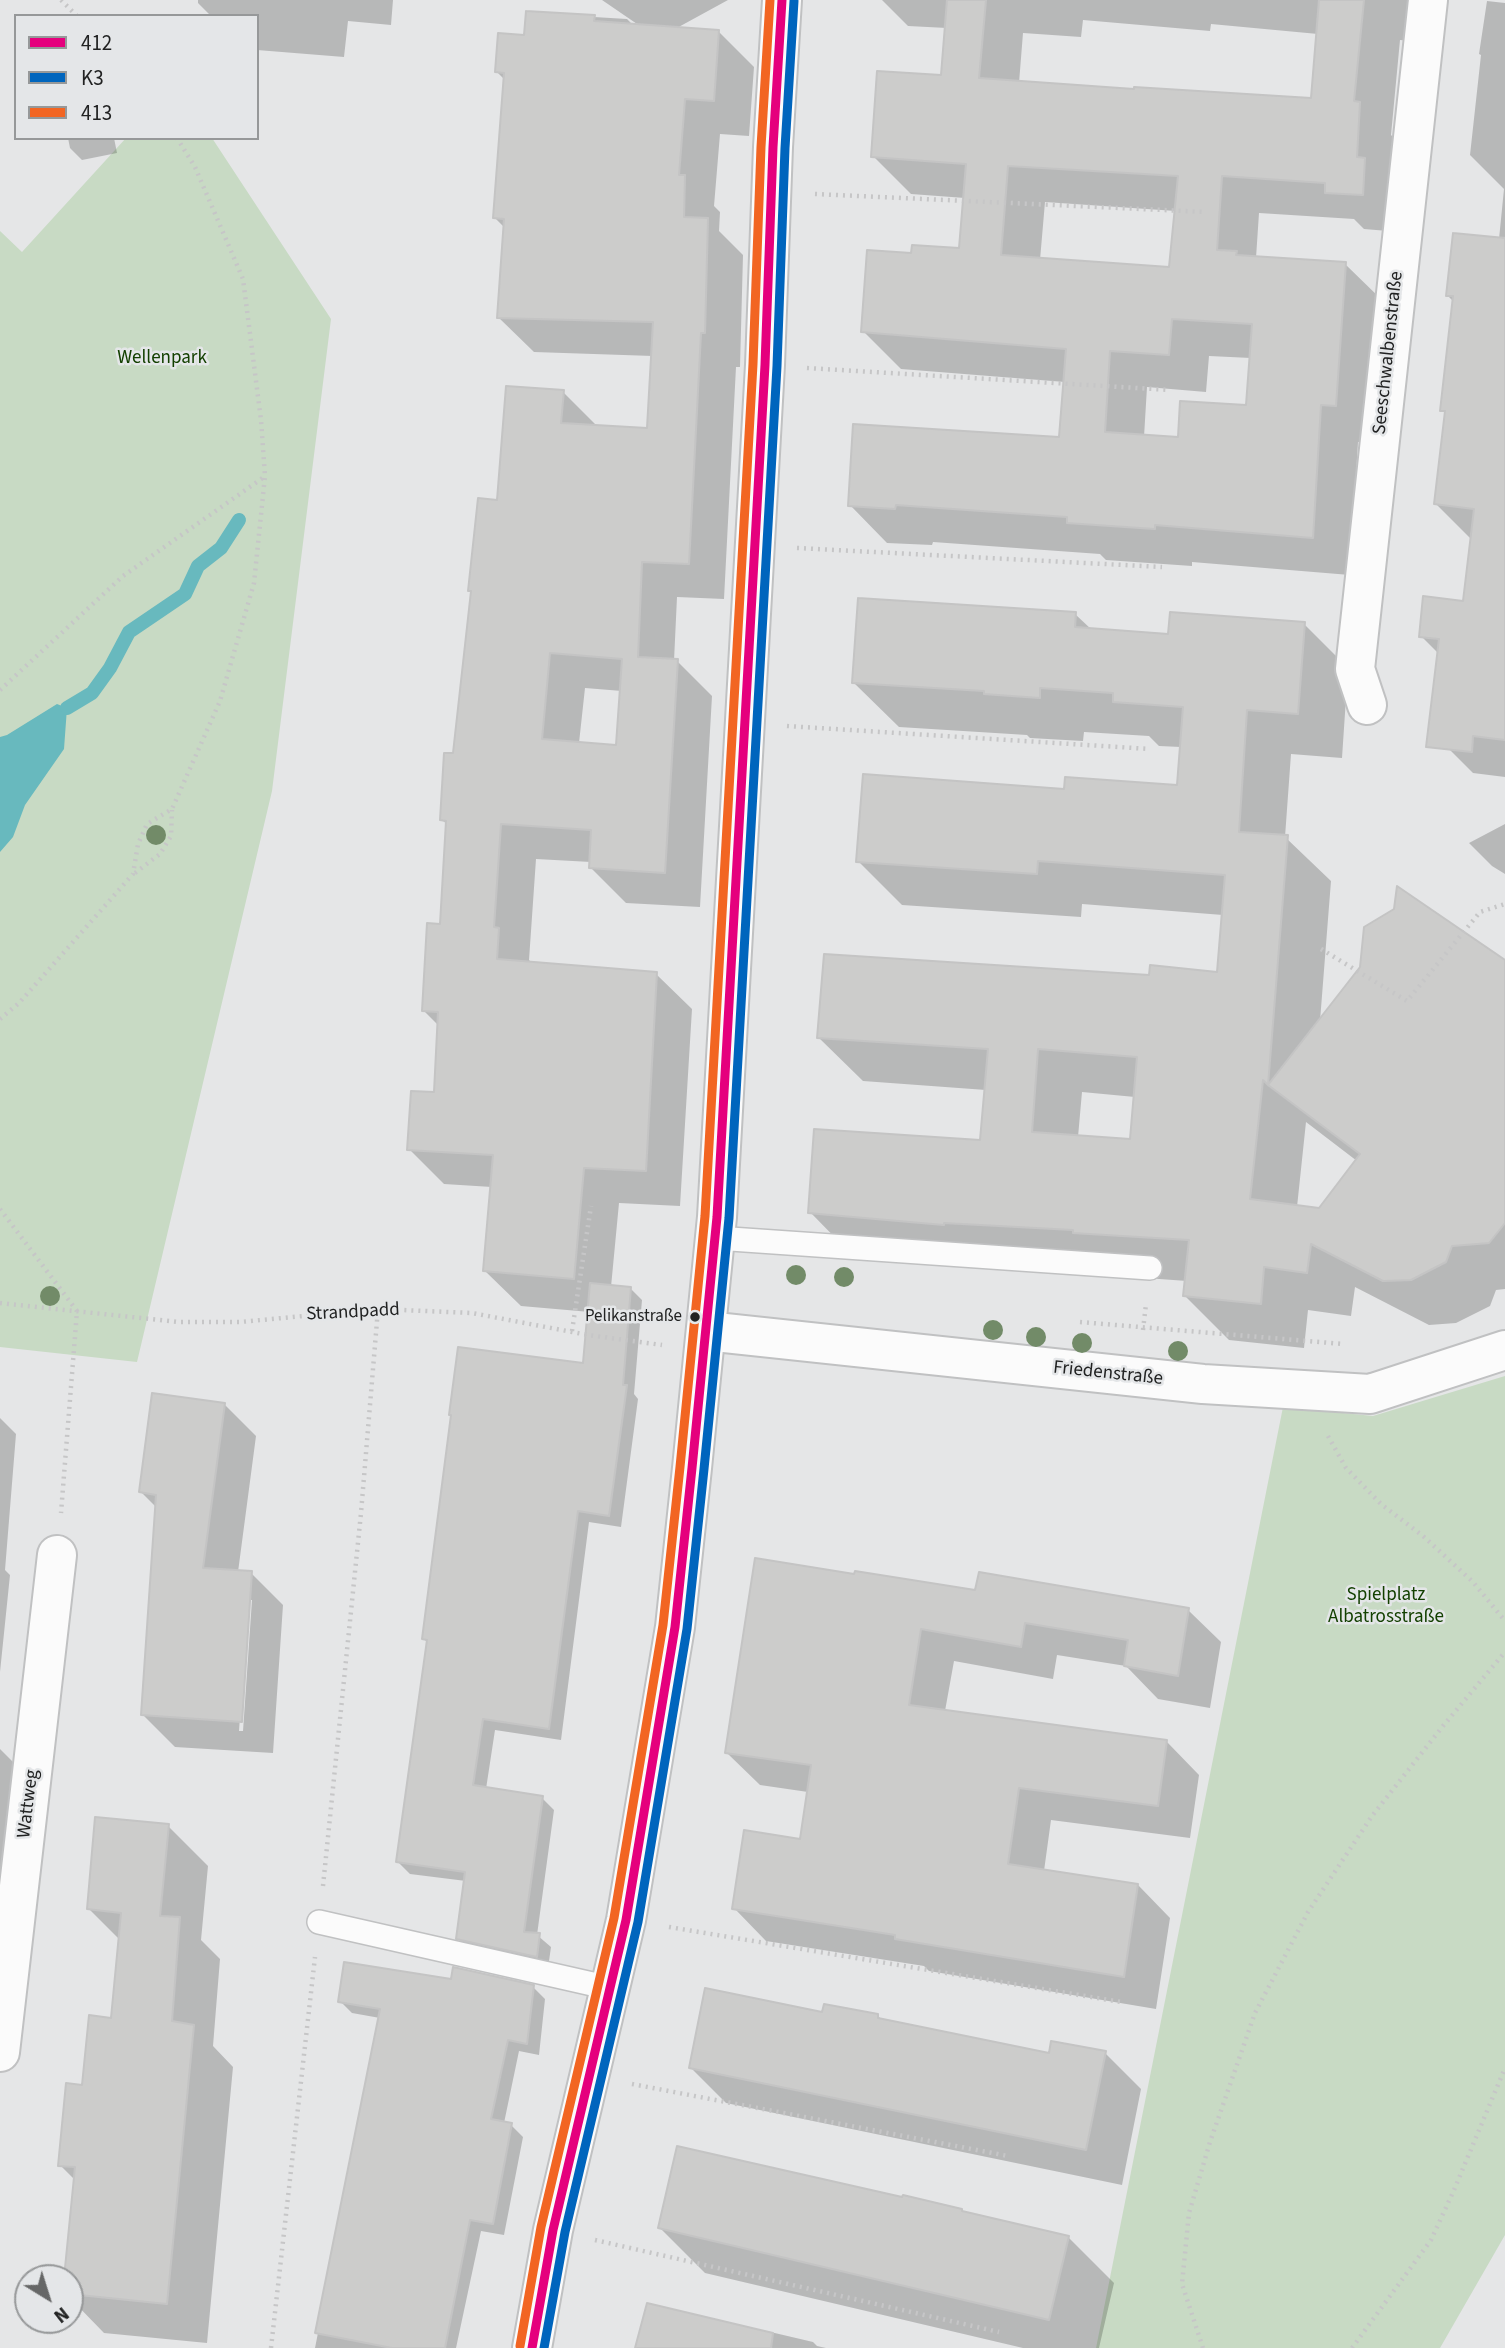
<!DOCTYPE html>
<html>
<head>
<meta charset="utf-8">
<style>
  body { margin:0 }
  #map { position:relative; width:1505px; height:2348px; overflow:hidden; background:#e5e6e7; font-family:"Source Sans 3",sans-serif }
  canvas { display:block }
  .legend { position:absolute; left:14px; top:14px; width:245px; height:126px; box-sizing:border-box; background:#e4e6e8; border:2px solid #969899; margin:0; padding:9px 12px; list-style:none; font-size:21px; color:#212222 }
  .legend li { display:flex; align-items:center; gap:14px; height:35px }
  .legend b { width:35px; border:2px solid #969899 }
  .north { position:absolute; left:14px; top:2264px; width:70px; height:70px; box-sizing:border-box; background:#e4e6e8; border:2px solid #969899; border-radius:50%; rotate:142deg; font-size:19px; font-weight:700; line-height:28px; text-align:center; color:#212222 }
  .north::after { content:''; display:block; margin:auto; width:24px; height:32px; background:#666767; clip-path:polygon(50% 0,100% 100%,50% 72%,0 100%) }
</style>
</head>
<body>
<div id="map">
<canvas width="1505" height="2348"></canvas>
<ul class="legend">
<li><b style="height:9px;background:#e5007d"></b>412</li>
<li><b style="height:9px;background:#0065bd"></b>K3</li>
<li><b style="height:9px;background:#f26522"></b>413</li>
</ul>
<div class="north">N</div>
</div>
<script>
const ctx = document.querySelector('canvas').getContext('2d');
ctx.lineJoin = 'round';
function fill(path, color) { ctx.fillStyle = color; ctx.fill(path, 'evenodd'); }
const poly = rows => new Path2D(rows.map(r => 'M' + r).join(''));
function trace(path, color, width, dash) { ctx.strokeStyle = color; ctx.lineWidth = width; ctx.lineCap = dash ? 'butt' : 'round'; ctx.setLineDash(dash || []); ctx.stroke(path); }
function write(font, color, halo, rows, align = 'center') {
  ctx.font = font + ' "Source Sans 3",sans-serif'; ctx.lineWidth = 5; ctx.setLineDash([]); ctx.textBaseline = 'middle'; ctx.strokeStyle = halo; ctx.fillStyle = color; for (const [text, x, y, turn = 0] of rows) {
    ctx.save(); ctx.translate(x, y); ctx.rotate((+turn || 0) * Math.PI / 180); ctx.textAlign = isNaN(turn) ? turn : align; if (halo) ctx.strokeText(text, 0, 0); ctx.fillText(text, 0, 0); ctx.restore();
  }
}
fill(poly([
  [126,138,212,138,331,319,272,791,137,1362,0,1347,0,231,22,252],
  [1505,1376,1505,2235,1440,2348,1096,2348,1283,1407,1373,1416]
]), '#c8dac4');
fill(poly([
  [57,704,67,708,64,749,25,805,13,837,0,852,0,737,7,735]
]), '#68b9be');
fill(poly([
  [198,0,393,0,391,25,348,21,344,57,257,50,257,16,211,16,198,3],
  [602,0,728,0,675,29,719,32,754,67,749,136,720,134,714,206,720,212,719,231,743,255,740,367,736,367,724,599,677,597,674,661,677,661,712,696,700,907,626,903,590,867,591,862,536,859,529,960,533,964,656,974,692,1009,680,1206,619,1203,611,1287,630,1288,642,1300,634,1394,638,1399,621,1527,589,1522,561,1740,495,1730,486,1789,542,1798,554,1810,537,1935,551,1947,548,1968,470,1950,458,1938,466,1881,410,1874,398,1862,429,1644,424,1639,585,1365,590,1312,521,1306,485,1271,492,1187,444,1184,409,1149,436,1094,439,1026,423,1010,442,926,448,825,442,820,455,755,473,593,470,590,499,502,563,392,598,427,648,430,653,356,534,352,498,317,505,228,495,218,505,80,496,71,526,37,528,13,627,19,634,26,640,26],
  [585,688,622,691,618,747,579,743],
  [882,0,1415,0,1411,41,1400,40,1391,135,1397,141,1400,232,1364,229,1354,219,1259,213,1256,258,1345,264,1383,301,1373,443,1358,442,1350,575,1192,562,1192,566,1106,560,1100,554,933,542,932,545,887,543,850,505,1061,439,1065,382,901,369,863,331,913,255,961,250,965,198,911,194,873,156,943,77,947,28,908,26],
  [1083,20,1210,31,1211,24,1318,34,1313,100,1019,83,1023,33,1081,37],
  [1045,202,1176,211,1171,269,1040,260],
  [1209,356,1251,358,1248,407,1179,439,1144,437,1147,387,1206,392],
  [1487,1,1505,3,1505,777,1473,773,1430,730,1439,654,1421,636,1465,603,1472,540,1436,504,1446,414,1442,410,1454,302,1447,295,1499,239,1504,189,1470,155,1481,55,1479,54],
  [68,138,114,138,117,153,82,160,70,148],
  [1075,614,1092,630,1170,636,1304,624,1348,668,1342,758,1291,754,1285,837,1331,881,1320,1021,1505,962,1505,1289,1496,1290,1490,1306,1456,1323,1429,1325,1355,1287,1351,1316,1308,1310,1304,1348,1229,1340,1185,1296,1187,1281,854,1257,810,1212,982,1142,986,1090,863,1081,818,1037,1151,977,1219,974,1223,915,1082,904,1081,917,902,905,858,861,1066,791,1179,787,1181,747,1159,746,1149,736,1084,732,1083,741,1030,738,1027,735,899,727,854,683],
  [1082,1092,1135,1097,1132,1141,1078,1137],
  [1306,1122,1357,1161,1320,1210,1297,1207],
  [1505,824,1505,874,1492,866,1469,843],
  [224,1404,256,1436,238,1572,251,1573,283,1605,273,1753,175,1747,143,1715,157,1508,141,1492],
  [248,1600,252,1600,243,1731,239,1731],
  [0,1418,16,1434,5,1570,10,1575,0,1672],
  [977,1592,1188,1610,1221,1642,1210,1708,1158,1699,1126,1666,1057,1655,1053,1679,954,1661,945,1711,1167,1742,1199,1775,1190,1838,1051,1820,1044,1871,1138,1885,1170,1918,1156,2009,929,1971,924,1966,766,1941,734,1908,801,1841,808,1792,760,1785,727,1753],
  [0,1749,19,1768,14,1870,0,1870],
  [168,1826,208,1866,201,1940,220,1959,213,2046,233,2067,207,2343,104,2333,70,2298,70,2278,66,2278,75,2180,60,2165,84,2087,113,2020,120,1940,89,1909],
  [453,1981,533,1987,545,1999,539,2055,519,2051,504,2123,511,2125,523,2137,504,2235,481,2231,456,2348,315,2348,380,2018,352,2013,340,2001],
  [824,2014,878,2016,883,2021,1050,2055,1105,2053,1141,2089,1122,2185,726,2103,691,2068],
  [904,2199,961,2210,965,2213,1068,2237,1114,2283,1099,2348,1023,2348,705,2273,660,2228],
  [762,2330,813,2342,817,2346,826,2348,637,2348,762,2332]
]), '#0003');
trace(poly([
  [67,708,92,693,110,668,129,632,185,594,198,566,221,548,239,520]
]), '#68b9be', 14);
const building = poly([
  [947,0,986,0,979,78,1134,89,1134,87,1311,98,1319,0,1364,0,1354,101,1360,102,1357,157,1365,158,1363,195,1325,193,1325,183,1222,176,1217,250,1237,251,1236,255,1346,262,1336,406,1321,405,1313,538,1155,525,1155,529,1067,523,1067,517,896,505,895,509,848,506,853,424,1059,437,1066,349,861,332,867,250,911,253,912,245,959,248,966,164,871,157,877,71,941,75,947,0],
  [1008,166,1178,176,1169,267,1001,255,1008,166],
  [1172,319,1252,324,1246,405,1180,401,1178,437,1105,432,1110,351,1169,355,1172,319],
  [526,11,595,15,594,21,719,30,714,101,685,99,679,175,685,175,684,217,708,218,705,333,701,333,689,564,642,562,638,657,678,659,665,873,589,868,591,830,501,824,494,927,499,928,497,959,657,972,646,1171,584,1168,574,1279,483,1271,493,1155,407,1150,411,1091,434,1092,438,1012,422,1011,427,923,440,924,446,821,440,820,444,753,453,753,471,591,468,591,478,498,497,500,506,386,564,390,561,423,647,428,653,322,497,318,504,219,493,218,504,73,495,72,498,33,524,35,526,11],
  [550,653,622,659,616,745,542,739,550,653],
  [1453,233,1505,238,1505,740,1473,736,1472,752,1426,747,1439,639,1419,637,1423,596,1463,601,1474,509,1434,504,1445,411,1440,411,1453,296,1446,296,1453,233],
  [858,598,1076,612,1075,627,1168,634,1170,612,1305,622,1298,714,1247,710,1239,832,1288,835,1268,1085,1263,1080,1250,1199,1319,1208,1360,1154,1268,1085,1360,967,1364,927,1394,909,1397,886,1505,960,1505,1223,1489,1243,1452,1246,1446,1262,1411,1280,1383,1281,1311,1244,1307,1273,1264,1267,1261,1304,1183,1296,1189,1240,1073,1233,1073,1230,944,1223,944,1225,808,1213,814,1129,980,1140,988,1049,817,1038,824,954,1149,975,1150,965,1217,972,1225,875,1038,861,1037,874,856,862,863,774,1064,789,1065,777,1177,785,1183,707,1113,702,1113,693,1040,688,1040,698,984,694,984,691,852,683,858,598],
  [1038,1049,1137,1057,1130,1139,1032,1132,1038,1049],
  [590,1283,631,1287,623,1385,627,1385,609,1516,578,1511,549,1729,483,1719,473,1785,543,1796,524,1932,540,1933,537,1957,456,1939,465,1872,396,1862,427,1640,422,1639,451,1415,449,1415,458,1347,583,1363,590,1283],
  [152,1393,225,1403,203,1568,252,1571,242,1722,141,1715,156,1495,139,1492,152,1393],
  [755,1558,854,1574,855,1571,975,1590,979,1572,1189,1608,1178,1676,1124,1666,1128,1640,1025,1623,1021,1647,921,1629,909,1705,1167,1740,1158,1806,1019,1788,1008,1864,1138,1884,1124,1977,895,1939,895,1935,732,1909,744,1830,800,1839,811,1765,725,1753,755,1558],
  [95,1817,169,1824,160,1916,180,1917,172,2021,194,2025,167,2304,70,2294,70,2278,64,2278,75,2167,58,2166,66,2083,82,2085,89,2015,111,2018,121,1913,87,1909,95,1817],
  [344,1962,451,1979,453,1967,534,1985,527,2044,508,2040,491,2119,512,2123,493,2224,470,2220,445,2348,392,2348,315,2333,380,2009,338,2002,344,1962],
  [705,1988,822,2012,824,2004,878,2014,878,2018,1049,2053,1051,2041,1106,2051,1086,2150,689,2068,705,1988],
  [677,2146,902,2197,903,2195,962,2209,962,2211,1069,2236,1049,2320,658,2228,677,2146],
  [647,2303,773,2333,771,2348,635,2348,647,2303]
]);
fill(building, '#cccccb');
trace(building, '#c4c4c4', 2);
const lane = poly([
  [716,1238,1150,1268],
  [319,1922,610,1988]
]);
const street = poly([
  [1367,705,1355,669,1428,0],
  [706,1331,1203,1384,1370,1394,1505,1350],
  [0,2052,57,1555],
  [532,2348,553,2230,626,1920,675,1627,692,1468,717,1217,765,365,773,147,782,0]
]);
trace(lane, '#c0c1c2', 26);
trace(street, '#c0c1c2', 42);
trace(poly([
  [61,0,77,16],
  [815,194,1206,212],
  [807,368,1170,390],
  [797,548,1162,567],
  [0,690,123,576,264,477],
  [787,726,1150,749],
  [135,873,160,854,171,836,172,810],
  [1321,949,1407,1001,1480,912,1505,904],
  [0,1019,19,1003,133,874,138,844,147,824,172,809,220,701,254,583,265,476,261,420,243,279,195,167,177,138],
  [0,1209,77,1311,61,1513],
  [0,1303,178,1322,240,1322,378,1309,472,1313,588,1335,662,1345],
  [1080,1322,1343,1344],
  [1143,1330,1146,1304],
  [572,1331,591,1206],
  [1328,1436,1346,1468,1381,1504,1423,1536,1473,1582,1505,1621],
  [323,1886,361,1513,378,1309],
  [669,1927,1121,2002],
  [632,2084,1008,2156],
  [595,2240,999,2332],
  [271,2348,315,1957],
  [1203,2348,1182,2284,1189,2213,1210,2142,1255,2013,1308,1912,1372,1816,1443,1726,1505,1652],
  [1352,2348,1431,2240,1454,2190,1505,2068]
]), '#c6c6c7', 4.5, [2, 5]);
trace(lane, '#fbfbfb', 23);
trace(street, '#fbfbfb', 38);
trace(poly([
  [532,2348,553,2230,626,1920,675,1627,692,1468,717,1217,765,365,773,147,782,0]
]), '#e5007d', 9);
trace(poly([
  [544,2348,565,2232,638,1922,687,1629,704,1469,729,1218,777,366,785,148,794,1]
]), '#0065bd', 9);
trace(poly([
  [520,2346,541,2227,614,1918,663,1625,680,1467,705,1216,753,364,761,147,770,0]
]), '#f26522', 9);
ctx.fillStyle = '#728b68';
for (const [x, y] of [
  [156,835],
  [796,1275],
  [844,1277],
  [50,1296],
  [993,1330],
  [1036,1337],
  [1082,1343],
  [1178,1351]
]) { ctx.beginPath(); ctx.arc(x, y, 10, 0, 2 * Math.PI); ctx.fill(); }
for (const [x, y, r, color] of [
  [695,1317,6,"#212222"]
]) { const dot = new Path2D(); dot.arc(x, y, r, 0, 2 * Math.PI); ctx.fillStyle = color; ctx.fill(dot); trace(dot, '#e4e6e8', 2.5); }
write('17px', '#212222', '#e4e6e8', [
  ["Pelikanstraße",682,1317]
], 'right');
write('19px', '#212222', '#e4e6e8', [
  ["Seeschwalbenstraße",1389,353,-84],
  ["Strandpadd",353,1313,-3],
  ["Friedenstraße",1108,1374,6],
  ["Wattweg",29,1804,-83]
]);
write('19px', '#134000', '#e4e6e8', [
  ["Wellenpark",162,359],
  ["Spielplatz",1386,1596],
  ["Albatrosstraße",1386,1618]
]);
</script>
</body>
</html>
